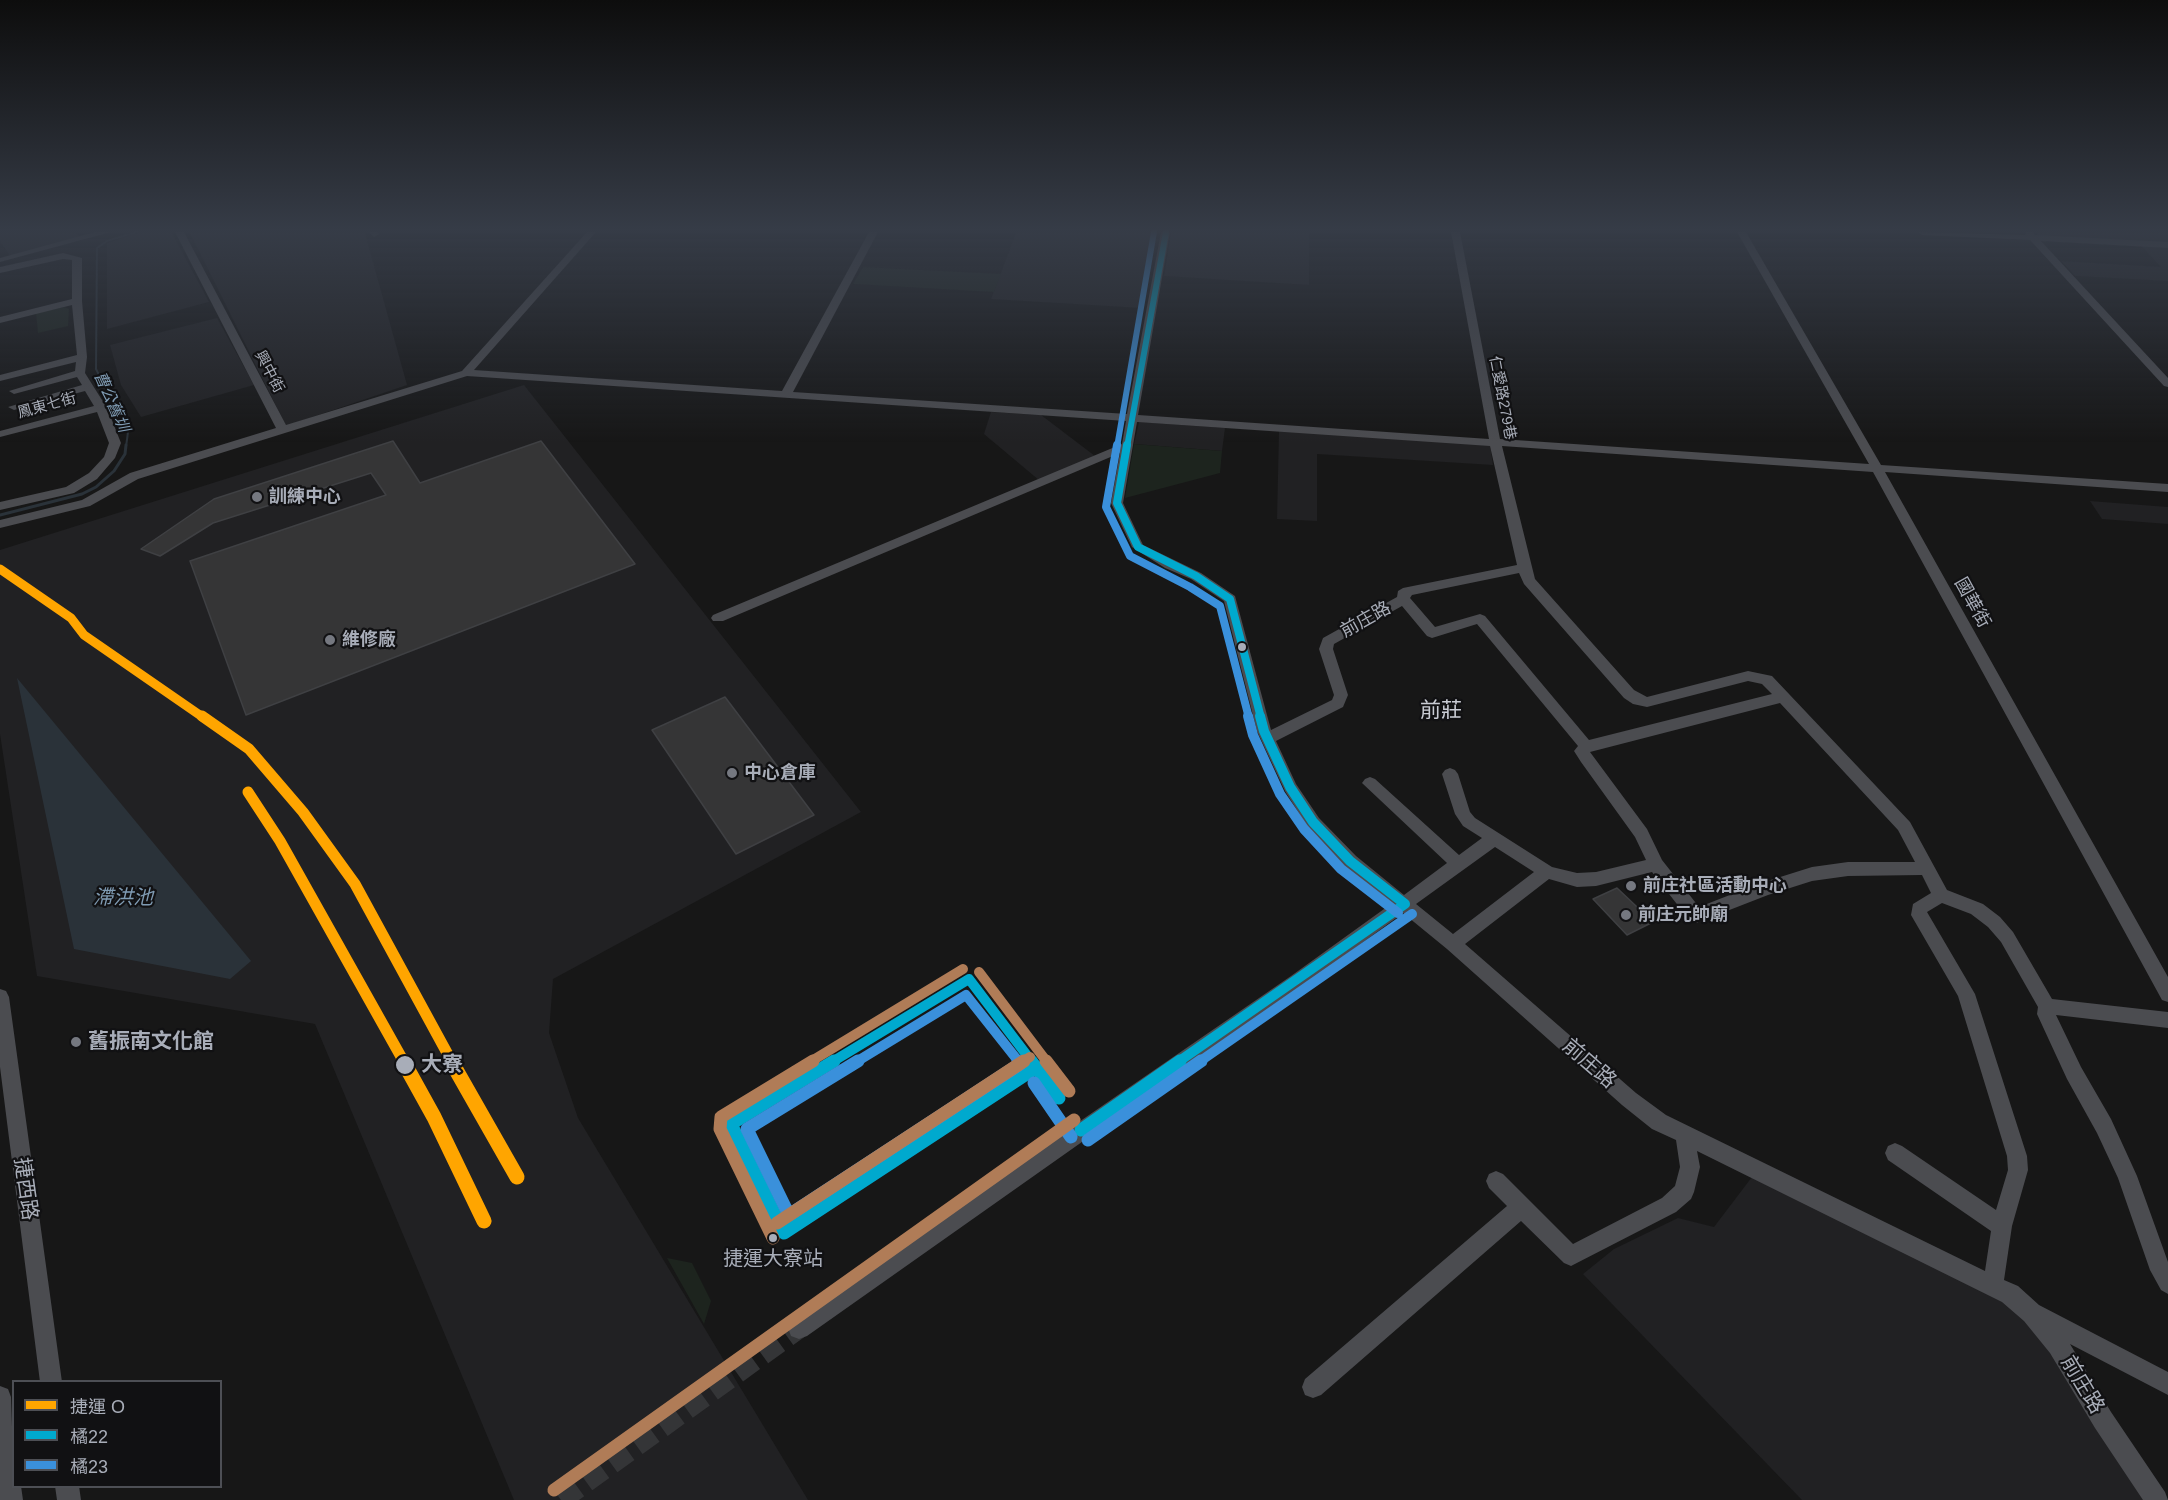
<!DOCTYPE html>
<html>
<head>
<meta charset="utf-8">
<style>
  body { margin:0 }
  #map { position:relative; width:2168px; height:1500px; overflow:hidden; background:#171717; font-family:Helvetica,"Noto Sans TC",sans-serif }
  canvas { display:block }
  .legend { position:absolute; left:12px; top:1380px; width:210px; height:108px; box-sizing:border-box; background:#111113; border:2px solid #4d4f55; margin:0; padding:8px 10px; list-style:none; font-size:18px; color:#a8adb8 }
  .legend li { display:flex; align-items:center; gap:12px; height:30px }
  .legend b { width:30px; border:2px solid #4d4f55 }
</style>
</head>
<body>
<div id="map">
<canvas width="2168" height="1500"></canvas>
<ul class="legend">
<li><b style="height:8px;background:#ffa500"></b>捷運 O</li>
<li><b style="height:8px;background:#00a9ce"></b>橘22</li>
<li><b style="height:8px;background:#3a90db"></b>橘23</li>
</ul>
</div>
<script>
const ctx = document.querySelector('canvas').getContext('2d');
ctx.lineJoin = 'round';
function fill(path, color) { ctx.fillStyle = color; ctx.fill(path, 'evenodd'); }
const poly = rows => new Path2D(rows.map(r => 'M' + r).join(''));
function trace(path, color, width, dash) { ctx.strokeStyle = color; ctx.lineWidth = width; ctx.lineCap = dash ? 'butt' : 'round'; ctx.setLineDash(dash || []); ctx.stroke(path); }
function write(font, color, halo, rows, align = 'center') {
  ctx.font = font + ' Helvetica,"Noto Sans TC",sans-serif'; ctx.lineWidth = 4.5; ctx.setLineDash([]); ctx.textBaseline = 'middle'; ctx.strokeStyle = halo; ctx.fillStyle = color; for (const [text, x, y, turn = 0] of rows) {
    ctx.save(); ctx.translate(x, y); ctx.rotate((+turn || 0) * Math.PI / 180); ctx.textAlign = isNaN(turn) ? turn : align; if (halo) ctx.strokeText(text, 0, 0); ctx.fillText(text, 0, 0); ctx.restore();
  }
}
fill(poly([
  [0,232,76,233,80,237,10,256,0,241],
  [141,232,172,233,209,302,107,329,107,243],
  [190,233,365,233,407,385,286,426],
  [1016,233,1156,233,1141,308,991,299],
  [1171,233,1309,233,1309,285,1164,276],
  [2036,233,2168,233,2168,245,2041,238],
  [2141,246,2168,248,2168,281,2075,276,2061,261,2161,267],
  [217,318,254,385,141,417,121,385,110,345],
  [524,385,861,812,553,979,549,1033,578,1118,808,1500,514,1500,315,1024,37,976,0,734,0,550],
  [991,412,1041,415,1095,456,1040,481,984,434],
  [1139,422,1225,428,1222,451,1134,444],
  [1279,431,1490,443,1493,465,1317,454,1317,521,1277,519],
  [2090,501,2168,507,2168,524,2102,519],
  [1755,1173,1994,1293,2049,1340,2156,1500,1802,1500,1583,1274,1614,1249,1678,1218,1714,1227]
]), '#212123');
fill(poly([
  [863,267,1001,274,994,292,853,284],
  [64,307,69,309,68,326,38,333,36,313],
  [1134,444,1222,451,1220,473,1125,498],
  [667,1258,692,1263,711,1301,704,1324]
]), '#1d241e');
fill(poly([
  [17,678,251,961,230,979,74,949]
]), '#2a3239');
trace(poly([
  [126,447,128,432,96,369,97,248,107,241,137,232]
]), '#2a3239', 2);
trace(poly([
  [0,515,82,494,96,487,114,471,125,454,126,445]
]), '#2a3239', 3);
const building = poly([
  [393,441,420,483,541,441,635,564,246,715,190,561,386,495,371,473,213,523,160,556,141,549,214,499,393,441],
  [725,697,814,815,736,854,652,730,725,697],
  [1617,888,1636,906,1651,923,1627,935,1593,899,1617,888]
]);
fill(building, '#353536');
trace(building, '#3f4043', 1.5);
trace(poly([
  [561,1500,799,1328]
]), '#343537', 21, [21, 10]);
fill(poly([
  [95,232,111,232,0,262,0,258,95,232],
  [175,232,184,232,286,425,462,371,587,232,596,232,474,370,782,391,869,232,878,232,793,392,1127,414,1161,232,1170,232,1138,415,1489,439,1451,232,1460,232,1500,439,1869,464,1737,232,1746,232,1881,465,2168,484,2168,492,1885,472,2168,977,2168,1002,2162,1000,1873,472,1502,446,1535,579,1634,690,1647,697,1748,671,1772,676,1910,822,1947,890,1983,904,2000,917,2013,932,2052,999,2168,1012,2168,1028,2056,1015,2081,1067,2111,1119,2137,1176,2168,1262,2168,1294,2161,1290,2150,1270,2118,1178,2097,1133,2067,1079,2037,1014,2038,1007,2001,942,1988,927,1971,914,1942,903,1927,912,1975,994,2027,1156,2028,1170,2012,1226,2004,1280,2018,1286,2039,1305,2168,1372,2168,1395,2070,1344,2111,1412,2165,1492,2168,1500,2143,1500,2095,1428,2050,1353,2024,1321,2002,1302,1697,1151,1700,1167,1694,1192,1691,1199,1676,1212,1571,1266,1564,1263,1521,1221,1321,1395,1313,1398,1305,1395,1302,1387,1305,1379,1507,1206,1489,1188,1486,1181,1489,1174,1496,1171,1503,1174,1573,1244,1662,1198,1675,1186,1680,1167,1676,1140,1652,1129,1622,1105,1447,949,1403,913,1303,986,807,1336,799,1339,791,1336,788,1328,791,1320,1291,976,1391,904,1344,866,1307,826,1285,791,1257,731,1224,601,1191,579,1165,568,1132,547,1111,503,1120,453,723,621,713,621,711,618,713,615,1122,444,1126,421,467,376,138,479,90,506,0,528,0,520,82,500,130,473,276,428,175,232],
  [1137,422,1490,446,1517,565,1403,588,1398,591,1397,597,1323,638,1319,649,1334,695,1332,700,1271,730,1235,596,1201,573,1143,545,1123,503,1137,422],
  [1519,573,1524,584,1624,698,1633,704,1647,707,1748,681,1762,684,1772,694,1589,740,1485,616,1480,614,1435,627,1410,598,1412,595,1519,573],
  [1402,606,1427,636,1432,638,1477,624,1578,746,1574,751,1581,762,1635,837,1646,860,1596,872,1577,873,1552,867,1475,818,1470,812,1458,774,1455,770,1450,768,1445,770,1442,774,1455,814,1463,826,1482,838,1459,855,1375,779,1370,777,1365,779,1362,783,1447,863,1404,895,1356,856,1319,818,1296,784,1276,741,1343,707,1348,695,1333,649,1334,644,1402,606],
  [1780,703,1898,830,1915,862,1848,862,1812,867,1758,884,1699,907,1662,860,1647,829,1590,752,1780,703],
  [1495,847,1534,872,1453,934,1416,904,1495,847],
  [1652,872,1690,921,1696,923,1768,895,1812,881,1848,876,1922,875,1931,893,1913,904,1911,915,1958,996,2007,1156,2008,1170,1996,1210,1902,1146,1895,1143,1888,1146,1885,1153,1888,1160,1991,1231,1985,1271,1666,1115,1636,1093,1465,944,1549,879,1577,887,1596,886,1652,872],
  [369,232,378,232,379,234,374,237,369,232],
  [1918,232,2025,235,2026,232,2033,232,2035,235,2168,242,2168,248,2041,241,2168,378,2168,387,2164,386,2030,240,1922,235,1918,232],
  [63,253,82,258,82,301,87,357,85,373,107,408,121,443,115,458,97,479,74,493,0,510,0,502,66,487,89,473,104,457,109,443,97,412,0,437,0,431,94,406,85,391,14,410,8,407,82,385,77,377,14,394,9,391,75,371,76,362,0,381,0,375,77,355,72,305,0,323,0,317,72,299,72,260,63,259,0,273,0,267,63,253],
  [0,989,6,991,9,997,62,1382,40,1382,0,1067,0,989],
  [0,1386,8,1389,11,1397,14,1486,21,1486,23,1500,0,1500,0,1386],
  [55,1486,79,1486,81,1500,57,1500,55,1486]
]), '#4b4c50');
trace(poly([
  [1127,447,1166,232]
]), '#00a9ce', 6);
trace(poly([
  [1127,445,1117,503,1138,547,1196,576,1230,599,1261,718]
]), '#00a9ce', 8);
trace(poly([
  [1260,716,1264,731,1290,787,1313,822,1350,861,1405,904],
  [969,979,1032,1062],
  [832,1062,969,979],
  [1178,1062,1405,904]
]), '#00a9ce', 10);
trace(poly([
  [1031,1061,1059,1098],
  [1081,1130,1180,1061],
  [784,1233,731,1124,834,1061],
  [784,1233,1037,1067]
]), '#00a9ce', 13);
trace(poly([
  [1117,447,1154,232]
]), '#3a90db', 6);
trace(poly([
  [1117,445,1106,507,1130,556,1190,587,1220,606,1249,718]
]), '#3a90db', 8);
trace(poly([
  [1248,716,1253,735,1280,794,1304,829,1341,869,1398,913],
  [856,1062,966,995,1019,1062],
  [1199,1062,1412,914]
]), '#3a90db', 10);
trace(poly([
  [858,1061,747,1129,789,1215,1020,1064,1018,1061],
  [1034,1083,1071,1137],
  [1088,1140,1201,1061]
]), '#3a90db', 13);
trace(poly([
  [979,972,1047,1062],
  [810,1062,963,969],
  [1022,1062,1030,1057]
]), '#b07c57', 10);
trace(poly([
  [1046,1061,1069,1091],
  [777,1223,1024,1061],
  [773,1238,720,1129,721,1117,813,1061],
  [554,1490,1074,1120]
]), '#b07c57', 13);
trace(poly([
  [0,569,71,618,84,635,204,718]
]), '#ffa500', 9);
trace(poly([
  [202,716,249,749,303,812,355,884,452,1062],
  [248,792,280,841,404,1062]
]), '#ffa500', 11);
trace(poly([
  [403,1061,434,1117,484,1221],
  [451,1061,517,1177]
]), '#ffa500', 15);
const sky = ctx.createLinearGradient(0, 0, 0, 442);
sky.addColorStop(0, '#0d0d0d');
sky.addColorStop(0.52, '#363c47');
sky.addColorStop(1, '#363c4700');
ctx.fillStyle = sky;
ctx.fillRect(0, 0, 2168, 442);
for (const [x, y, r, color] of [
  [257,497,6,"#757880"],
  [330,640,6,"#757880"],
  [1242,647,5,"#a8adb8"],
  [732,773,6,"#757880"],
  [1631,886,6,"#757880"],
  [1626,915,6,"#757880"],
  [76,1042,6,"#757880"],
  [405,1065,10,"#a8adb8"],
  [773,1238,5,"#a8adb8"]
]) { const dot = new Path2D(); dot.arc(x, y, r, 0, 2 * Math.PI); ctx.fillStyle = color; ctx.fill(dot); trace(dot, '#111113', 2); }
write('15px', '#a8adb8', '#111113', [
  ["興中街",269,372,62],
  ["仁愛路279巷",1502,398,79],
  ["鳳東七街",47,406,-15]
]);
write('italic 16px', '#7f9bb3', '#111113', [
  ["曹公舊圳",111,402,66]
]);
write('bold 18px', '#a8adb8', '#111113', [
  ["訓練中心",269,497],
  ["維修廠",342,640],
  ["中心倉庫",744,773],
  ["前庄社區活動中心",1643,886],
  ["前庄元帥廟",1638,915]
], 'left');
write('18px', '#a8adb8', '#111113', [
  ["國華街",1972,603,61],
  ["前庄路",1366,620,-29]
]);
write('italic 20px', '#7f9bb3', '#111113', [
  ["滯洪池",123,898]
]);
write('20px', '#a8adb8', '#111113', [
  ["捷運大寮站",773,1259]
]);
write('21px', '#c9ccd4', '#111113', [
  ["前莊",1441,711]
]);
write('bold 21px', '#a8adb8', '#111113', [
  ["舊振南文化館",88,1042]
], 'left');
write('21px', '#a8adb8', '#111113', [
  ["前庄路",1589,1064,41],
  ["捷西路",25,1189,82],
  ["前庄路",2082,1385,59]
]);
write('bold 21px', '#a8adb8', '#111113', [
  ["大寮",421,1065]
], 'left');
</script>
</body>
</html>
